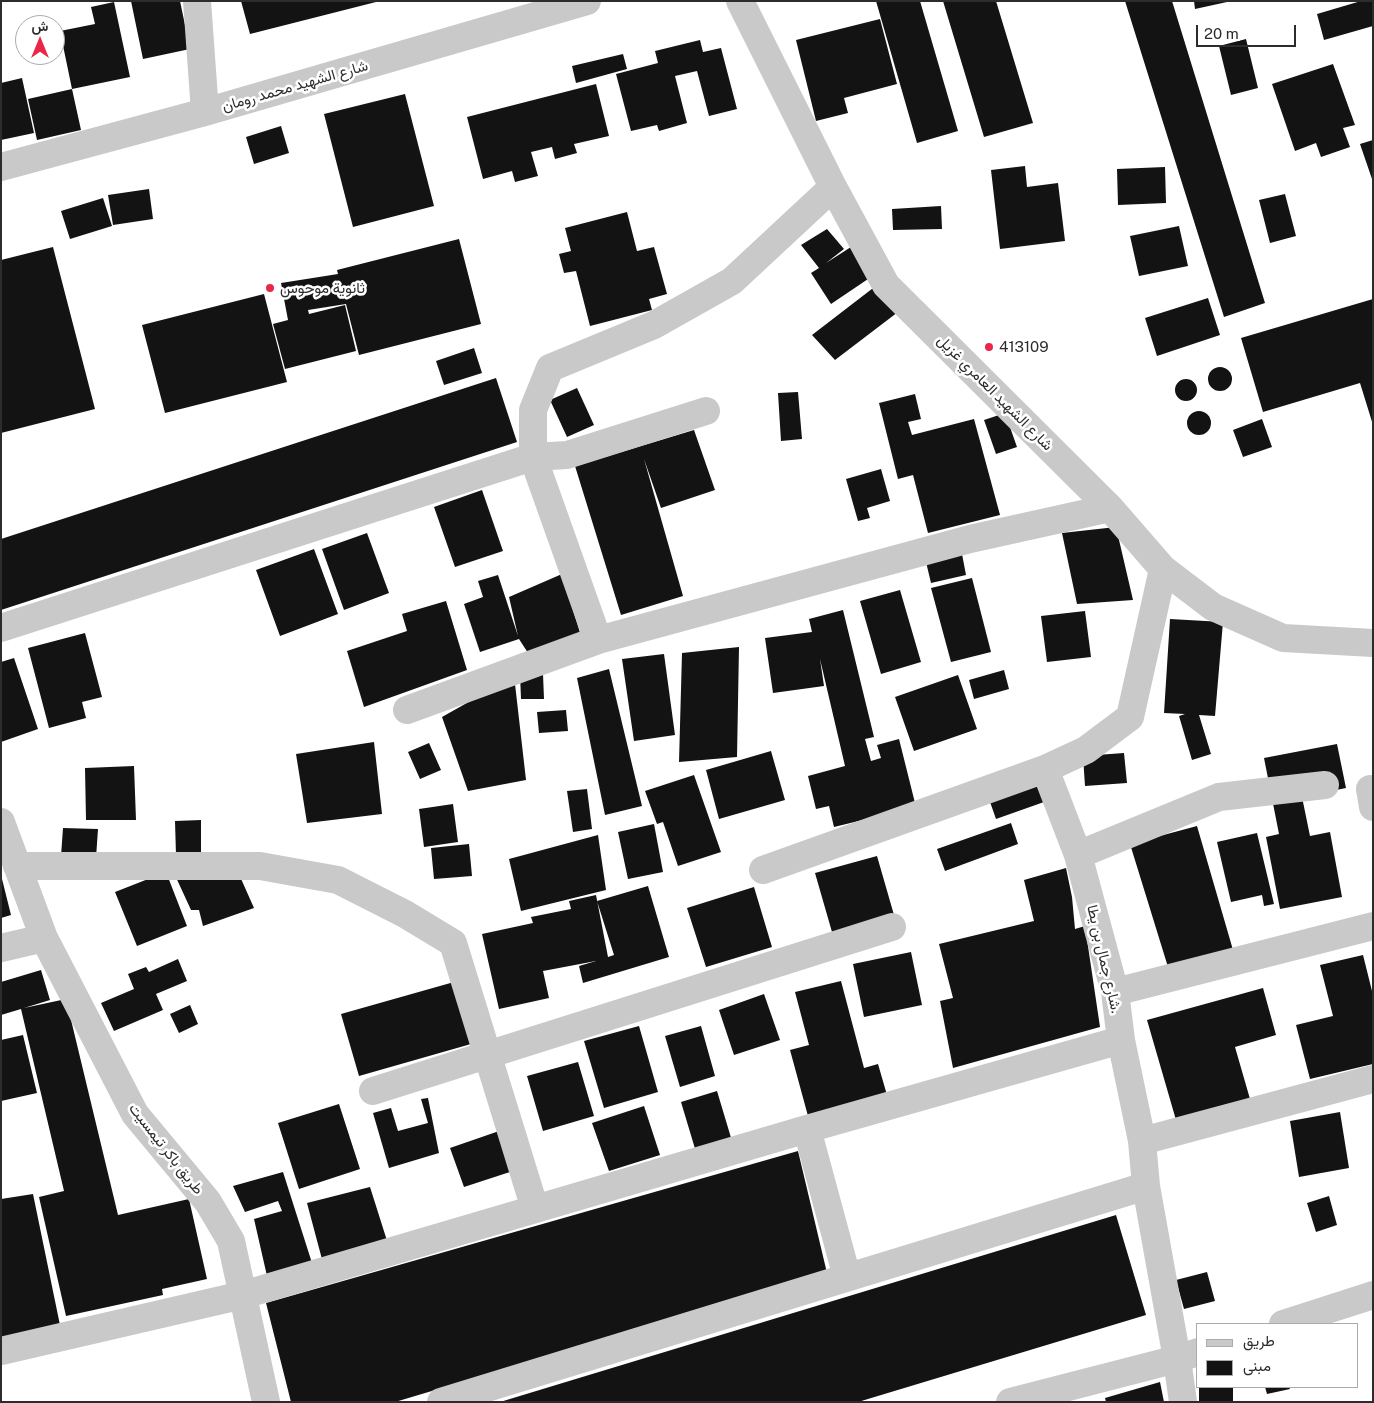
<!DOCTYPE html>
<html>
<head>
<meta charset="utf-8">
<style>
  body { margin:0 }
  #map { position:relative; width:1374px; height:1403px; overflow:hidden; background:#fff; font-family:"Public Sans",Vazirmatn,sans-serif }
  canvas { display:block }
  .frame { position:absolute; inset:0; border:2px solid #2c2c2c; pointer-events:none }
  .legend { position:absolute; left:1196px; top:1323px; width:162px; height:65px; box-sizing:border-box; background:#fff; border:1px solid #ababab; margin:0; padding:6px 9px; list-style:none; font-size:15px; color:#2c2c2c }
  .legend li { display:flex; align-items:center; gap:10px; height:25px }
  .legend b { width:25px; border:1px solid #ababab }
  .north { position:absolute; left:15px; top:15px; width:50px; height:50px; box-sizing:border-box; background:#fff; border:1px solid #ababab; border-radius:50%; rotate:0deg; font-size:14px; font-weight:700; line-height:20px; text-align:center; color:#2c2c2c }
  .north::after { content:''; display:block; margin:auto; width:18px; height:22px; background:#eb2749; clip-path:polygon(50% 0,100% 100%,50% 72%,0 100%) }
  .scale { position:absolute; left:1196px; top:25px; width:100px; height:22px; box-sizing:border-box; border:2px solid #2c2c2c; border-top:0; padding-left:6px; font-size:15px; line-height:18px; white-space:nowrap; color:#2c2c2c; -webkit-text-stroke:4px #fff; paint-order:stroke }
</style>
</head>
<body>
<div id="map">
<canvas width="1374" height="1403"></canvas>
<div class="frame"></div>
<ul class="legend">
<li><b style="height:6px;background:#c9c9c9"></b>طريق</li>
<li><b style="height:14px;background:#131313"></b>مبنى</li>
</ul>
<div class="north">ش</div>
<div class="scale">20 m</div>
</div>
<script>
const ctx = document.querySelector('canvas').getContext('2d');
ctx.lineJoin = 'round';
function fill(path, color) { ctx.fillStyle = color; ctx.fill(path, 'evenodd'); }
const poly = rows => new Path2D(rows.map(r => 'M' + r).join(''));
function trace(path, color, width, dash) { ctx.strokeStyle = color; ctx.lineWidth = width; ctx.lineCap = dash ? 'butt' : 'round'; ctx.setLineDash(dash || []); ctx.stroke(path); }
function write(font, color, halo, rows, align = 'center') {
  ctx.font = font + ' "Public Sans",Vazirmatn,sans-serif'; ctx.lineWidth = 5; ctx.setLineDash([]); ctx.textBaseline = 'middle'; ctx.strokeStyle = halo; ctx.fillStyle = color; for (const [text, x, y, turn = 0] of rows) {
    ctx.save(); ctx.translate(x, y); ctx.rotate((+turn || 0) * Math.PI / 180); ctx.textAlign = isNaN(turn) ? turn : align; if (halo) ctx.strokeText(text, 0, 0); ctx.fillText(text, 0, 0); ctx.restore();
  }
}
fill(poly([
  [131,1,180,1,190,49,143,59],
  [241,1,376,1,376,2,250,34],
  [876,1,920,1,958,131,917,143],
  [943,1,996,1,1033,123,984,137],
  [1125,1,1172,1,1265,303,1224,317],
  [1194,1,1227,1,1227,2,1195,9],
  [1361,1,1373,1,1373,26,1324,40,1317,14],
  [114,2,130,77,72,89,60,31,95,24,91,7],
  [880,19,897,84,844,98,848,113,816,121,796,40],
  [1246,39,1258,88,1231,95,1219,46],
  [700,40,703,52,721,48,737,109,709,116,697,71,675,76,687,123,659,131,657,125,631,131,616,74,658,63,655,51],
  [623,54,627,69,576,83,572,66],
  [1333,64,1355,125,1343,128,1350,147,1321,157,1316,143,1295,151,1272,84],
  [22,78,34,133,1,140,1,83],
  [596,84,609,136,574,144,577,153,555,159,552,147,531,152,538,176,515,182,512,171,483,179,467,117],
  [72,89,81,130,37,140,28,99],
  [405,94,434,206,353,227,324,114],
  [281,126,289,153,254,164,246,137],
  [1373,140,1373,179,1372,179,1360,144],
  [1025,166,1027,187,1058,183,1065,241,1000,249,991,170],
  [1165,167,1166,203,1118,205,1117,169],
  [149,189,153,219,113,225,108,195],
  [1285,194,1296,236,1270,243,1259,200],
  [103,198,112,226,70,239,61,211],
  [941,206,942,229,893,230,892,209],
  [627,212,637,251,654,247,667,294,649,299,652,310,590,326,576,271,564,273,559,254,571,251,565,228],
  [1179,226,1188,266,1139,276,1130,236],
  [827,229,844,249,826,263,851,247,871,277,831,304,811,273,819,268,801,245],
  [459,239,481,324,359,355,346,304,308,310,309,314,345,305,356,351,285,369,273,324,288,320,281,283,338,274,337,270],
  [53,247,95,409,1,433,1,260],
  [877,285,898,312,835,360,812,335],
  [264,294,287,382,165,413,142,325],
  [1208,298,1220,335,1157,356,1145,318],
  [1373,299,1373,425,1360,383,1263,412,1241,338],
  [474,348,482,373,444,385,436,361],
  '1208 379a12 12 0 1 1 24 0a12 12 0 1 1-24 0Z',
  [496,378,517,442,1,610,1,539],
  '1175 390a11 11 0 1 1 22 0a11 11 0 1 1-22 0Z',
  [577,388,594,425,567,437,550,400],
  [798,392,802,439,781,441,778,393],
  [915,394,921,419,908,422,912,435,974,419,1000,515,928,533,913,475,898,479,879,403],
  '1187 423a12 12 0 1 1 24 0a12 12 0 1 1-24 0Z',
  [1005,413,1017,447,996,454,984,420],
  [1262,419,1272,447,1243,457,1233,430],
  [694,430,715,490,661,508,644,459,683,596,621,615,575,466],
  [881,469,890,501,867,508,870,518,858,521,846,479],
  [482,490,503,551,455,567,434,507],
  [1116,527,1133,600,1077,604,1062,533],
  [367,533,389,593,344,610,322,549],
  [314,549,338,614,280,636,256,570],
  [962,554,966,575,931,583,926,562],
  [562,574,581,636,530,656,519,639,480,652,464,604,483,597,478,581,498,575,518,636,509,597],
  [972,578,991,652,951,662,931,588],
  [900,590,921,662,881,674,860,601],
  [446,601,467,670,364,707,347,651,407,631,402,614],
  [843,610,874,737,865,739,871,761,881,758,877,745,899,739,916,807,834,827,829,806,816,809,808,776,845,766,820,659,824,686,773,693,765,638,812,632,809,619],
  [1085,611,1091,657,1047,662,1041,616],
  [1170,619,1223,622,1215,716,1199,715,1211,754,1192,760,1179,716,1185,714,1164,713],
  [85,633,102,697,82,702,86,718,49,728,28,648],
  [739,647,737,757,679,762,682,653],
  [664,654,675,735,634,741,622,659],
  [14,658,38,729,1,742,1,662],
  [609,669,642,806,605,815,577,678],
  [1004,670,1009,689,974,699,969,680],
  [520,674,543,674,544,699,521,699],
  [958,675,977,729,914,751,895,697],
  [515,684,526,780,468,791,442,717,497,686],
  [566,710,568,731,539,733,537,712],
  [374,742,382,814,307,823,296,754],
  [429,743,441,770,420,779,408,752],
  [1337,744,1346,788,1302,797,1310,836,1330,832,1342,897,1280,909,1266,837,1279,834,1264,758],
  [771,751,785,800,719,819,706,770],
  [1124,753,1127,783,1085,786,1083,756],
  [134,766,136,820,86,820,85,768],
  [694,775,721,852,678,866,663,822,657,824,645,791],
  [1037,782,1044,802,996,819,989,799],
  [587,789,592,829,573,832,567,791],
  [453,804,458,842,424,847,419,809],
  [201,820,201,855,176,855,175,821],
  [1011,823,1018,844,945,871,937,849],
  [654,824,663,872,628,879,618,832],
  [1197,826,1233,950,1168,967,1130,844],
  [63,828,98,829,96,858,61,856],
  [1257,833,1274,904,1264,906,1262,895,1231,902,1217,842],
  [598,835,606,890,521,911,509,859],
  [469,844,472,876,434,879,431,848],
  [877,856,894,915,832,932,815,873],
  [1066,868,1072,897,1075,929,1085,926,1100,1027,953,1068,940,1001,953,998,939,944,1034,921,1024,880],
  [166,872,187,926,137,946,115,892],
  [238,872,254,908,203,926,199,910,191,910,174,873],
  [1,875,11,915,1,918],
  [648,886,669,957,583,983,579,966,596,961,543,971,549,998,499,1009,482,934,533,923,531,917,571,909,569,901,596,895,608,957,614,955,597,901],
  [754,887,772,947,706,967,687,908],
  [911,952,922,1005,864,1017,853,964],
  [1363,955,1373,995,1373,1064,1310,1079,1296,1025,1333,1016,1320,965],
  [178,959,187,981,156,994,163,1010,114,1031,101,1003,134,989,128,974,146,967,149,972],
  [41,970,50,1000,24,1008,66,999,118,1215,189,1199,207,1279,162,1289,163,1295,66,1316,39,1197,64,1191,21,1009,1,1015,1,982],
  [841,981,864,1068,878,1064,887,1095,808,1116,790,1050,809,1045,795,992],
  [454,982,471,1044,359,1076,341,1014],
  [1263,988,1276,1035,1235,1047,1250,1099,1176,1120,1147,1020],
  [764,994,780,1040,734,1055,719,1010],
  [190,1005,198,1024,179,1033,170,1014],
  [639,1026,658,1092,604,1108,584,1041],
  [701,1026,715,1076,680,1087,665,1036],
  [23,1035,37,1093,1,1101,1,1040],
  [578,1062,594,1116,543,1131,527,1076],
  [717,1091,732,1141,696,1152,681,1102],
  [428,1098,439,1153,389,1168,373,1113,391,1108,398,1131,428,1123,421,1099],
  [339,1104,360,1169,299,1189,278,1123],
  [644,1106,660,1155,609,1171,592,1123],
  [1340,1112,1349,1168,1299,1177,1290,1121],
  [502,1130,516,1170,464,1187,450,1148],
  [798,1151,827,1273,395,1402,291,1402,266,1303],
  [283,1172,312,1263,267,1276,254,1219,282,1211,278,1201,245,1212,233,1186],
  [370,1187,389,1247,323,1263,307,1203],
  [33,1194,61,1330,1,1343,1,1199],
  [1329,1196,1337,1225,1316,1232,1307,1203],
  [1116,1215,1146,1315,858,1402,500,1402],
  [1207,1272,1215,1301,1184,1309,1176,1280],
  [1160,1382,1164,1402,1106,1402,1105,1398],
  [1199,1387,1233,1387,1233,1402,1199,1402],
  [1265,1387,1289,1387,1290,1389,1267,1394]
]), '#131313');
trace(poly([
  [197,1,205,112],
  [740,1,833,187,886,285,1110,508,1163,569,1213,607,1283,638,1373,643],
  [1,167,205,112,587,1],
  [1163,569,1130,717,1086,750,1045,769,1078,855,1115,992,1121,1040,1142,1141,1146,1186,1177,1359,1183,1402],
  [1,628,533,457,567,455,706,411],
  [598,640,533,457,533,410,550,368,654,325,732,281,833,187],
  [407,710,598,640,970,539,1110,508],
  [1370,789,1373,807],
  [1,822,44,938,135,1114,208,1202,231,1241,266,1402],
  [1078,855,1219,797,1325,785],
  [17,866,260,866,338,880,405,914,453,943,535,1209],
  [763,870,1045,769],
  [1,948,44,938],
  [1115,992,1373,926],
  [373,1091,892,927],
  [807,1129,847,1277],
  [1142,1141,1373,1079],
  [1283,1324,1373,1295],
  [1,1351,243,1295,807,1129,1121,1040],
  [441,1402,1146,1186],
  [1010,1402,1177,1359,1198,1352]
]), '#c9c9c9', 28);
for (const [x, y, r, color] of [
  [270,288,5,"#eb2749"],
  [989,347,5,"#eb2749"]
]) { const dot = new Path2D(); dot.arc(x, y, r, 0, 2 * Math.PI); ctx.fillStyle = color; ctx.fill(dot); trace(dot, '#fff', 2); }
write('15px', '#2c2c2c', '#fff', [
  ["شارع الشهيد محمد رومان",295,86,-16],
  ["شارع الشهيد العامري غزيل",995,393,45],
  ["شارع جمال بن يطا.",1104,959,77],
  ["طريق باكر تيمسيت",166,1149,52]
]);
write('15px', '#2c2c2c', '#fff', [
  ["ثانوية موحوس",280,288],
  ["413109",999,347]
], 'left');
</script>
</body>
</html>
